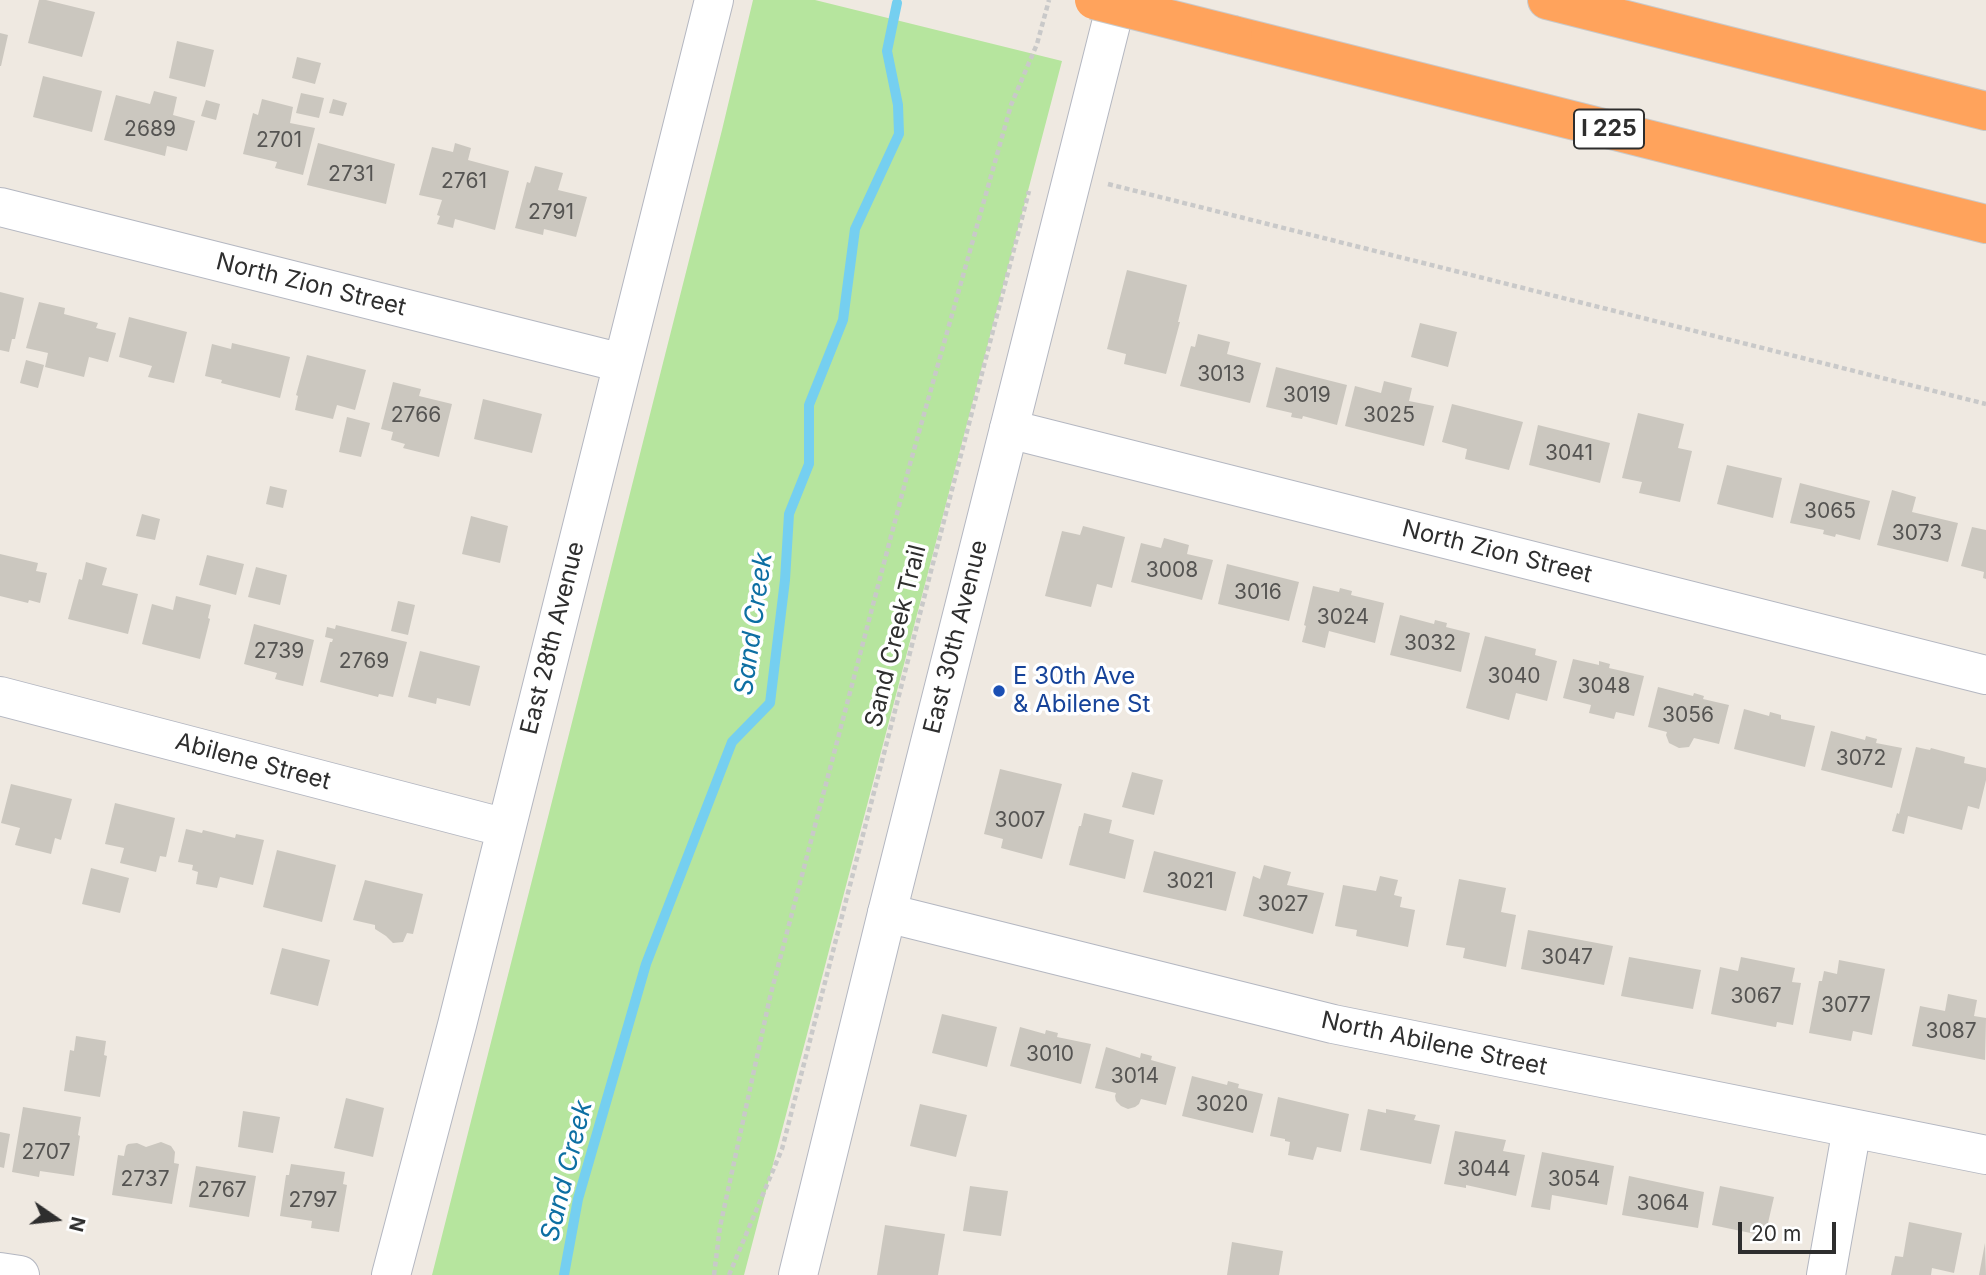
<!DOCTYPE html>
<html>
<head>
<meta charset="utf-8">
<style>
  body { margin:0 }
  #map { position:relative; width:1986px; height:1275px; overflow:hidden; background:#efe9e1; font-family:Inter,sans-serif }
  canvas { display:block }
  .north { position:absolute; left:21px; top:1184px; width:70px; height:70px; -webkit-text-stroke:5px #fff; paint-order:stroke; rotate:104deg; font-size:19px; font-weight:700; line-height:28px; text-align:center; color:#2e2e2e }
  .north::after { content:''; display:block; margin:auto; width:24px; height:32px; background:#2e2e2e; clip-path:polygon(50% 0,100% 100%,50% 72%,0 100%) }
  .scale { position:absolute; left:1738px; top:1222px; width:98px; height:32px; box-sizing:border-box; border:4px solid #2e2e2e; border-top:0; padding-left:9px; font-size:21px; line-height:24px; white-space:nowrap; color:#2e2e2e; -webkit-text-stroke:5px #fff; paint-order:stroke }
</style>
</head>
<body>
<div id="map">
<canvas width="1986" height="1275"></canvas>
<div class="north">N</div>
<div class="scale">20 m</div>
</div>
<script>
const ctx = document.querySelector('canvas').getContext('2d');
ctx.lineJoin = 'round';
function fill(path, color) { ctx.fillStyle = color; ctx.fill(path, 'evenodd'); }
const poly = rows => new Path2D(rows.map(r => 'M' + r).join(''));
function trace(path, color, width, dash) { ctx.strokeStyle = color; ctx.lineWidth = width; ctx.lineCap = dash ? 'butt' : 'round'; ctx.setLineDash(dash || []); ctx.stroke(path); }
function write(font, color, halo, rows, align = 'center') {
  ctx.font = font + ' Inter,sans-serif'; ctx.lineWidth = 7; ctx.setLineDash([]); ctx.textBaseline = 'middle'; ctx.strokeStyle = halo; ctx.fillStyle = color; for (const [text, x, y, turn = 0] of rows) {
    ctx.save(); ctx.translate(x, y); ctx.rotate((+turn || 0) * Math.PI / 180); ctx.textAlign = isNaN(turn) ? turn : align; if (halo) ctx.strokeText(text, 0, 0); ctx.fillText(text, 0, 0); ctx.restore();
  }
}
fill(poly([
  [753,0,815,0,1062,61,744,1275,432,1275,722,130]
]), '#b6e59e');
trace(poly([
  [564,1275,578,1199,646,964,732,742,770,703,785,580,789,514,809,464,809,405,843,320,855,229,899,134,898,105,887,51,897,3]
]), '#75cff0', 10);
fill(poly([
  [39,0,46,0,95,12,82,57,28,43],
  [0,33,8,35,1,66,0,66],
  [177,41,214,50,205,87,169,78],
  [297,57,321,63,315,84,292,78],
  [43,76,102,91,92,132,33,117],
  [154,91,177,97,173,115,195,121,187,151,167,146,165,156,104,140,116,95,150,104],
  [301,93,324,98,319,118,296,113],
  [262,99,293,107,290,123,315,128,303,175,275,168,277,162,243,154,253,113,258,115],
  [333,99,347,103,343,116,329,113],
  [206,100,220,104,216,120,201,116],
  [318,143,395,164,386,204,307,185],
  [455,143,471,148,468,160,509,171,495,230,455,219,453,228,437,224,440,216,437,215,442,200,419,195,432,147,453,152],
  [535,166,563,173,558,190,587,197,576,237,544,229,543,235,515,228,527,182,530,183],
  [1127,270,1187,285,1178,322,1180,322,1166,374,1124,364,1126,354,1107,349],
  [0,292,24,298,15,339,12,339,9,352,0,350],
  [39,302,65,308,64,314,98,323,96,328,116,333,108,362,89,357,84,377,45,367,48,353,26,348],
  [129,317,187,332,174,383,148,377,152,366,119,357],
  [1420,323,1457,332,1448,367,1411,357],
  [1198,334,1230,342,1227,354,1261,363,1250,403,1180,386,1191,346,1195,347],
  [232,343,290,357,280,398,221,383,222,380,205,376,212,344,231,349],
  [307,355,366,370,355,410,337,405,333,419,295,410,298,396,296,395],
  [26,360,44,365,38,388,20,383],
  [1276,367,1347,385,1337,425,1303,416,1302,419,1291,417,1292,413,1266,407],
  [1384,381,1412,388,1409,401,1434,406,1424,446,1345,426,1355,386,1381,393],
  [393,382,421,389,419,396,452,404,439,457,403,448,405,444,391,440,393,432,381,429],
  [483,399,542,414,532,453,474,439],
  [1452,404,1523,422,1509,470,1465,459,1467,449,1442,442],
  [1638,413,1684,424,1678,448,1692,451,1680,502,1639,493,1642,482,1622,478],
  [347,417,370,423,361,457,339,452],
  [1538,425,1610,443,1600,483,1529,465],
  [1727,465,1782,478,1773,518,1717,504],
  [1800,483,1870,501,1860,540,1836,534,1835,537,1823,534,1824,530,1790,523],
  [270,486,287,490,283,508,266,504],
  [1892,490,1916,497,1912,512,1958,523,1948,562,1877,545],
  [142,514,160,519,155,540,136,536],
  [471,516,508,526,500,563,462,554],
  [1083,526,1125,537,1112,588,1097,584,1091,607,1045,596,1062,531,1080,535],
  [1972,527,1986,530,1986,579,1983,578,1984,572,1961,566],
  [1164,538,1189,545,1187,554,1213,560,1202,600,1131,582,1141,543,1161,548],
  [0,554,38,563,36,571,47,573,40,603,29,600,28,603,0,596],
  [207,555,244,564,236,595,199,585],
  [86,562,107,568,102,585,138,594,128,634,68,619,79,579,82,580],
  [1227,564,1299,582,1289,621,1218,604],
  [256,567,287,575,280,605,248,597],
  [1313,586,1339,592,1340,588,1352,591,1351,595,1384,603,1375,643,1329,631,1325,648,1302,642,1306,626,1304,625],
  [176,596,211,605,208,618,210,619,200,659,142,644,152,604,173,610],
  [398,601,415,605,408,635,391,631],
  [1400,615,1434,624,1435,620,1447,623,1446,627,1470,633,1461,672,1390,655],
  [254,624,314,640,303,686,275,679,277,673,244,664],
  [336,625,407,642,393,697,379,694,378,697,320,682,330,642,332,642,333,639,325,637,327,627,335,629],
  [1485,636,1536,649,1535,655,1557,661,1547,701,1516,693,1509,720,1466,708],
  [420,651,480,666,470,706,437,698,436,704,408,697],
  [1573,659,1599,665,1599,661,1610,664,1609,668,1644,676,1634,716,1616,712,1614,719,1589,713,1591,705,1563,698],
  [1658,687,1693,696,1694,693,1704,696,1703,699,1729,705,1719,744,1694,738,1689,747,1679,748,1669,743,1666,735,1667,732,1648,727],
  [1744,709,1769,716,1770,712,1781,715,1781,719,1815,726,1805,767,1734,749],
  [1831,731,1865,740,1866,736,1877,739,1876,743,1902,748,1892,788,1821,770],
  [1916,747,1930,750,1931,748,1965,757,1964,763,1986,768,1986,780,1979,809,1968,806,1962,830,1908,816,1904,834,1892,831,1897,813,1899,814],
  [1000,769,1062,784,1042,859,1001,848,1003,839,984,834],
  [1132,772,1163,780,1154,815,1122,807],
  [11,784,72,799,61,840,55,838,51,854,15,845,20,828,1,823],
  [115,803,175,818,166,857,160,856,156,872,120,863,124,848,105,844],
  [1084,813,1112,820,1109,833,1134,840,1125,879,1069,865,1079,826,1081,826],
  [186,829,202,833,203,830,235,838,236,834,264,840,253,885,220,877,217,888,196,884,198,872,192,870,193,865,178,862],
  [277,850,336,865,322,922,263,907],
  [1154,851,1236,872,1226,911,1143,892],
  [1264,865,1291,872,1287,885,1324,893,1313,934,1243,916,1253,876,1260,879],
  [91,868,129,878,120,913,82,904],
  [1380,876,1398,880,1394,895,1402,897,1400,907,1415,910,1408,947,1356,936,1357,930,1335,926,1343,885,1376,891],
  [1459,879,1506,888,1501,912,1516,915,1506,967,1463,958,1465,948,1446,945],
  [365,880,423,894,413,934,407,933,403,942,393,943,386,936,375,929,375,925,353,920],
  [1528,930,1613,946,1604,985,1521,969],
  [282,948,330,960,318,1006,270,994],
  [1629,957,1701,970,1693,1009,1621,996],
  [1741,957,1795,968,1792,982,1801,983,1793,1025,1777,1022,1776,1027,1775,1027,1711,1014,1720,967,1738,971],
  [1839,960,1885,969,1872,1035,1853,1031,1851,1041,1809,1033,1819,981,1822,981,1824,971,1837,974],
  [1948,994,1977,1000,1974,1016,1986,1018,1985,1060,1912,1046,1920,1006,1945,1011],
  [942,1014,997,1027,987,1067,932,1053],
  [1020,1027,1045,1034,1046,1030,1058,1033,1057,1037,1091,1044,1081,1084,1010,1066],
  [76,1036,106,1041,104,1055,107,1056,100,1097,64,1091,70,1050,74,1051],
  [1106,1047,1140,1058,1141,1053,1152,1056,1151,1060,1176,1067,1166,1105,1141,1099,1139,1104,1135,1107,1128,1109,1121,1106,1116,1101,1115,1096,1116,1093,1095,1088],
  [1192,1076,1227,1085,1228,1081,1239,1084,1238,1088,1263,1094,1253,1133,1182,1116],
  [1278,1097,1349,1114,1341,1152,1317,1147,1313,1160,1288,1155,1290,1142,1285,1141,1285,1139,1270,1136],
  [346,1098,384,1108,373,1157,334,1148],
  [920,1104,967,1115,956,1157,910,1146],
  [23,1107,81,1117,78,1135,80,1136,74,1176,40,1171,39,1177,12,1172],
  [1368,1109,1386,1113,1386,1109,1416,1115,1414,1120,1440,1125,1431,1164,1360,1150],
  [243,1111,280,1117,273,1153,238,1147],
  [1455,1131,1506,1140,1503,1151,1525,1155,1516,1196,1466,1185,1466,1188,1444,1184],
  [0,1132,10,1134,4,1168,0,1167],
  [161,1142,171,1146,175,1152,174,1163,179,1164,172,1204,112,1195,118,1155,124,1156,126,1146,128,1144,137,1143,146,1147],
  [1542,1152,1614,1166,1607,1205,1552,1195,1550,1210,1531,1207],
  [291,1164,345,1172,343,1184,347,1185,339,1232,311,1228,312,1221,280,1216,286,1175,289,1175],
  [196,1166,256,1176,249,1217,189,1207],
  [1629,1176,1704,1192,1698,1228,1622,1215],
  [970,1186,1008,1191,1001,1236,963,1231],
  [1720,1186,1774,1197,1765,1236,1712,1225],
  [1909,1222,1962,1233,1954,1273,1932,1268,1931,1275,1891,1275,1895,1256,1903,1257],
  [885,1225,945,1234,938,1275,877,1275],
  [1232,1242,1283,1251,1279,1275,1227,1275],
  [1985,1243,1986,1275,1979,1275]
]), '#cbc7bf');
const minor = poly([
  [0,207,622,363],
  [1009,429,1986,675],
  [0,696,506,828],
  [887,913,1333,1024,1986,1155],
  [0,1272,20,1275],
  [391,1275,457,1025,714,0],
  [1826,1275,1852,1128]
]);
const tertiary = poly([
  [798,1275,887,913,1117,0]
]);
const motorway = poly([
  [1547,0,1986,111],
  [1233,35,1986,224]
]);
trace(minor, '#b4b7c1', 40);
trace(tertiary, '#b4b7c1', 40);
trace(motorway, '#c9c9c9', 40);
trace(poly([
  [1108,184,1986,404],
  [714,1275,720,1227,770,997,910,464,1011,105,1037,44,1049,0],
  [729,1275,782,1149,1029,191]
]), '#c9c9c9', 4.5, [5, 3.5]);
trace(minor, '#fff', 38);
trace(tertiary, '#fff', 38);
trace(motorway, '#ffa35c', 38);
const motorwayBridge = poly([
  [1094,0,1233,35]
]);
trace(motorwayBridge, '#c9c9c9', 40, []);
trace(motorwayBridge, '#ffa35c', 38);
for (const [x, y, r, color] of [
  [999,691,7,"#1a4fb4"]
]) { const dot = new Path2D(); dot.arc(x, y, r, 0, 2 * Math.PI); ctx.fillStyle = color; ctx.fill(dot); trace(dot, '#fff', 2.5); }
write('21px', '#555452', null, [
  ["2689",150,130],
  ["2701",279,141],
  ["2731",351,175],
  ["2761",464,182],
  ["2791",551,213],
  ["3013",1221,375],
  ["3019",1307,396],
  ["2766",416,416],
  ["3025",1389,416],
  ["3041",1569,454],
  ["3065",1830,512],
  ["3073",1917,534],
  ["3008",1172,571],
  ["3016",1258,593],
  ["3024",1343,618],
  ["3032",1430,644],
  ["2739",279,652],
  ["2769",364,662],
  ["3040",1514,677],
  ["3048",1604,687],
  ["3056",1688,716],
  ["3072",1861,759],
  ["3007",1020,821],
  ["3021",1190,882],
  ["3027",1283,905],
  ["3047",1567,958],
  ["3067",1756,997],
  ["3077",1846,1006],
  ["3087",1951,1032],
  ["3010",1050,1055],
  ["3014",1135,1077],
  ["3020",1222,1105],
  ["2707",46,1153],
  ["3044",1484,1170],
  ["2737",145,1180],
  ["3054",1574,1180],
  ["2767",222,1191],
  ["2797",313,1201],
  ["3064",1663,1204]
]);
for (const [x, y, w] of [
  [1609,129,70]
]) { const box = new Path2D(); box.roundRect(x - w / 2, y - 19.5, w, 39, 5); ctx.fillStyle = '#fff'; ctx.fill(box); trace(box, '#2e2e2e', 2); }
write('bold 23px', '#2e2e2e', null, [
  ["I 225",1609,129]
]);
write('24px', '#2e2e2e', '#fff', [
  ["North Zion Street",311,285,14],
  ["North Zion Street",1497,552,14],
  ["Sand Creek Trail",896,636,-76],
  ["East 30th Avenue",956,637,-76],
  ["East 28th Avenue",553,638,-76],
  ["Abilene Street",253,762,15],
  ["North Abilene Street",1434,1044,12]
]);
write('24px', '#164399', '#fff', [
  ["E 30th Ave",1013,677],
  ["& Abilene St",1013,705]
], 'left');
write('italic 26px', '#0d6fa3', '#fff', [
  ["Sand Creek",754,624,-82],
  ["Sand Creek",567,1171,-76]
]);
</script>
</body>
</html>
